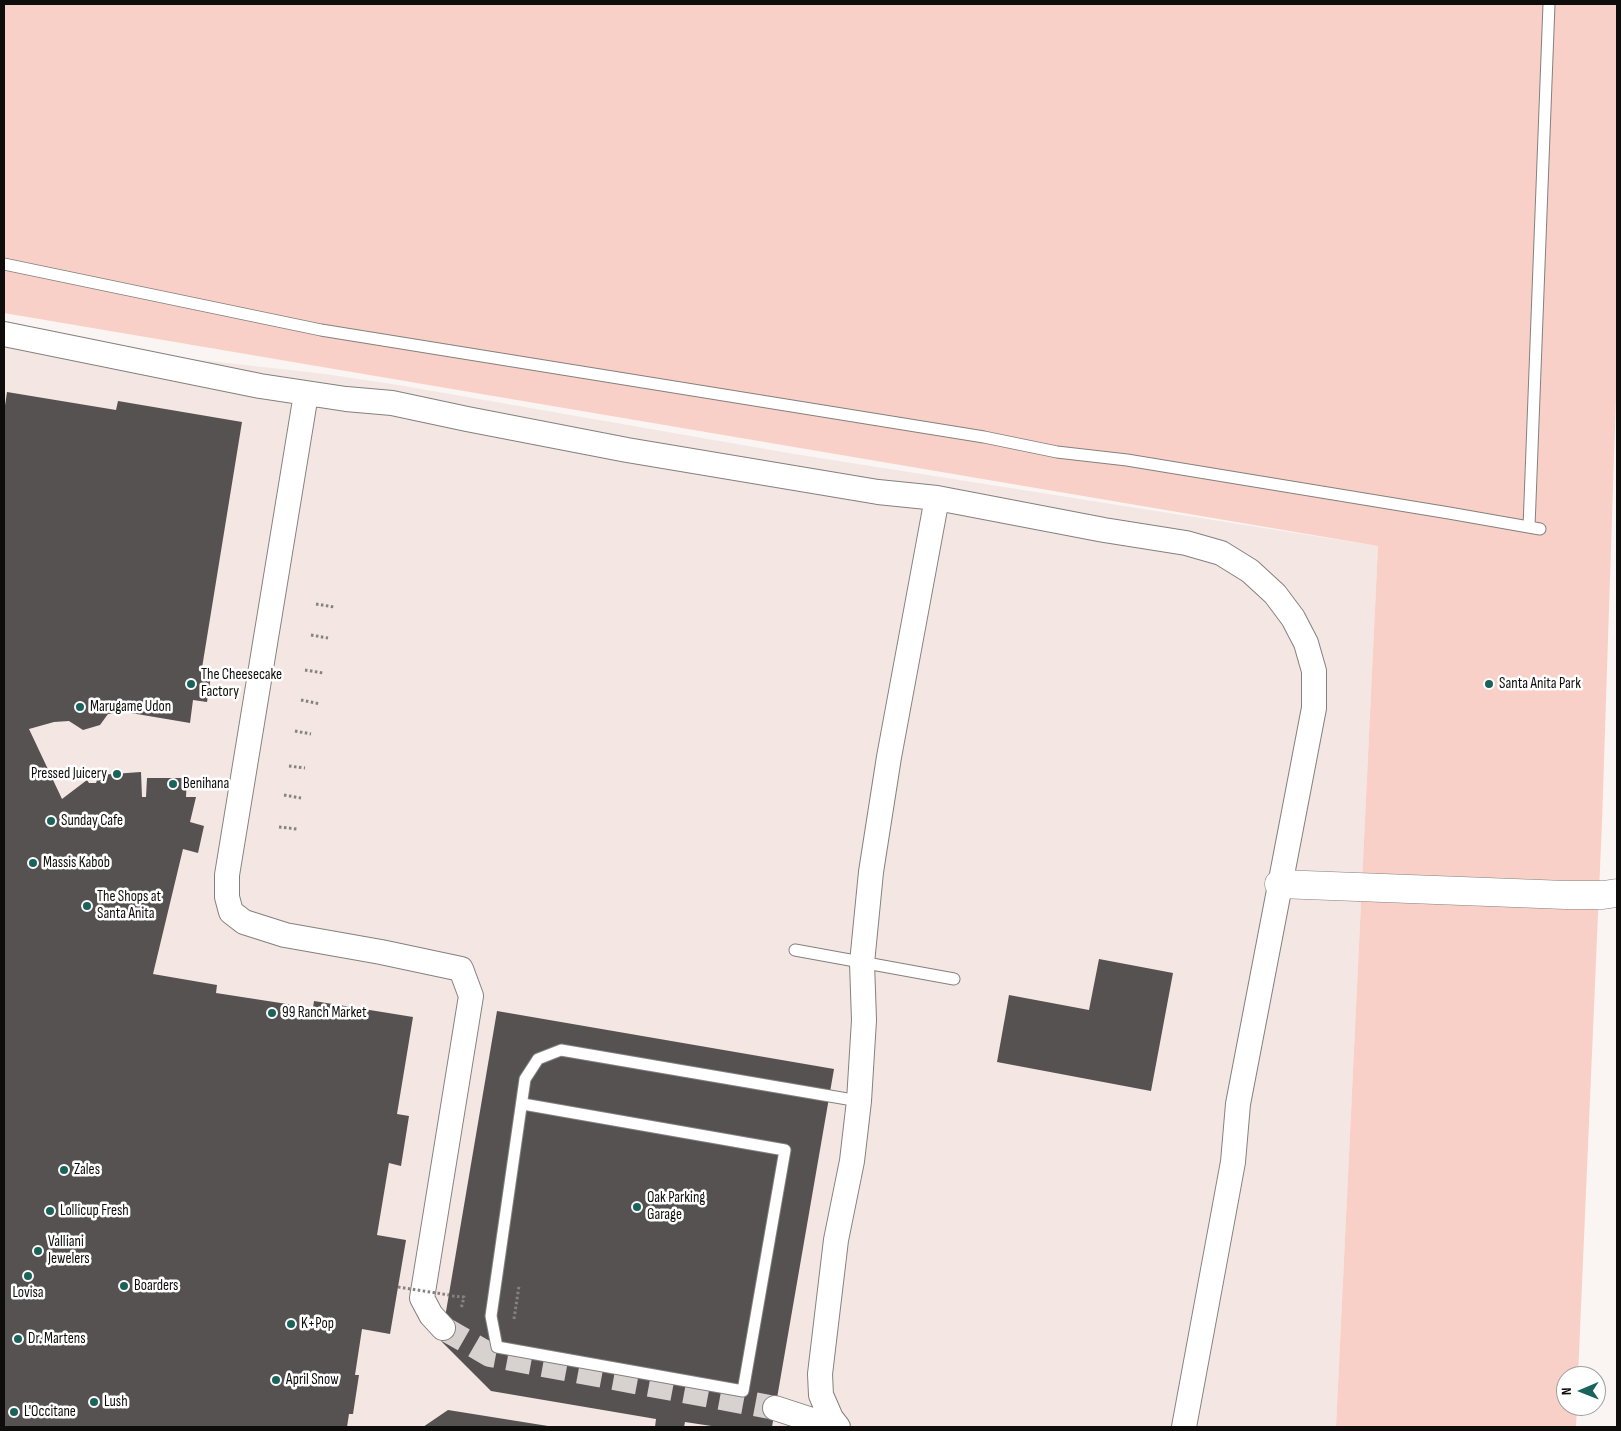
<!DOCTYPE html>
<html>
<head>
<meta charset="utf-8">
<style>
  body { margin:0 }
  #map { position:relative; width:1621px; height:1431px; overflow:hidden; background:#faf4f3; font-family:"Sofia Sans Condensed",sans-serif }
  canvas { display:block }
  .frame { position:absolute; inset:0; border:5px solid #0e0d0c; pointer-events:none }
  .north { position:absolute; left:1556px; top:1366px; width:50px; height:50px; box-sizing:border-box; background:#fff; border:1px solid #9f9e9e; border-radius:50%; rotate:269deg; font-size:14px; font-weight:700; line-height:20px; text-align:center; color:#0e0d0c }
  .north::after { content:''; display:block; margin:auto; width:18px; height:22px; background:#1a635a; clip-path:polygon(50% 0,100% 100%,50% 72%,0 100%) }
</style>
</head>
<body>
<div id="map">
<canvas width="1621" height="1431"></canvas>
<div class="frame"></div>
<div class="north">N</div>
</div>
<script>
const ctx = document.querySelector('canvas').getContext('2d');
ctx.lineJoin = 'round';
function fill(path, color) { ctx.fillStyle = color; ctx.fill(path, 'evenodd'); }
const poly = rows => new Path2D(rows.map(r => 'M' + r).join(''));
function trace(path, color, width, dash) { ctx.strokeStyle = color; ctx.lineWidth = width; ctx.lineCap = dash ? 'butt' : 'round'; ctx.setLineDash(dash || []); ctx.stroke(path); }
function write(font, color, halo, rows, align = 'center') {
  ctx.font = font + ' "Sofia Sans Condensed",sans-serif'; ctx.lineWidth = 5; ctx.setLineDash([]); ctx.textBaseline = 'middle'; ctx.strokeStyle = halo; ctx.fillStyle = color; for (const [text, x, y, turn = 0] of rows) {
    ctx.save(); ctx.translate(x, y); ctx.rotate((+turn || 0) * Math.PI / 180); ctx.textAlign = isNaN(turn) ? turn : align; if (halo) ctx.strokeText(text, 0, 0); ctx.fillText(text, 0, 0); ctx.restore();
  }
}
fill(poly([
  [4,338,325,374,398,385,794,454,1378,546,1336,1427,4,1427]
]), '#f3e6e3');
fill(poly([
  [4,4,1617,4,1617,365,1602,822,1578,1376,1566,1376,1566,1406,1577,1406,1576,1427,1336,1427,1378,546,4,313]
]), '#f9d0c7');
fill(poly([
  [7,392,116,410,118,401,242,422,201,674,211,676,207,702,193,700,190,723,125,712,108,714,100,725,83,730,69,721,54,722,29,729,62,799,87,780,89,783,96,783,99,775,141,772,142,797,146,797,147,778,187,778,186,797,196,797,190,822,204,826,198,853,183,849,153,974,217,985,216,993,313,1008,314,1001,413,1017,397,1114,409,1116,401,1166,389,1163,377,1235,406,1240,390,1334,362,1329,355,1375,359,1375,353,1414,349,1414,347,1427,4,1427,4,412],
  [1099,959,1173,973,1151,1091,997,1062,1009,995,1089,1010],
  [497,1011,834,1069,772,1427,718,1427,685,1422,684,1427,655,1427,656,1419,491,1391,441,1341],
  [448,1410,548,1426,548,1427,423,1427]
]), '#565251');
trace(poly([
  [443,1328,490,1355,775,1408]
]), '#d7d1d0', 24, [24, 12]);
const lane = poly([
  [4,264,321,330,984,437,1057,452,1127,460,1449,513,1540,529],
  [1529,527,1549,4],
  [795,950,954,979],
  [523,1104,785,1150,743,1391,497,1347,491,1316,525,1079,538,1059,561,1050,859,1101]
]);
const street = poly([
  [4,334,260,386,346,399,392,403,467,419,627,450,878,492,937,498,1104,530,1186,543,1221,553,1250,571,1275,594,1293,618,1306,643,1314,671,1314,708,1238,1104,1233,1162,1184,1427],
  [306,394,227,875,227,897,231,912,244,922,285,935,381,952,461,969,471,996,422,1298,431,1315,443,1328],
  [775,1408,818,1422,827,1427],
  [838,1427,831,1418,821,1395,820,1374,836,1240,852,1161,859,1101,864,1020,862,963,871,872,889,757,937,498]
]);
const secondary = poly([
  [1279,884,1566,895,1603,895,1617,893]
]);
trace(lane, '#84807f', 13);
trace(street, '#84807f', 26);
trace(secondary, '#84807f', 29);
trace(poly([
  [316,604,334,607],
  [311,635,328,638],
  [305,670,323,673],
  [301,700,320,704],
  [295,731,311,734],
  [289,766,305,768],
  [284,795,301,798],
  [279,827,297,829],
  [452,1296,464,1297,461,1309],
  [514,1319,519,1286]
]), '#858281', 3, [2.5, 2.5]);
trace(lane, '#fff', 11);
trace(street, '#fff', 24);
trace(secondary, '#fff', 28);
trace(poly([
  [398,1287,449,1295]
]), '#858281', 3, [2.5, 2.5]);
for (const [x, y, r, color] of [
  [191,684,5,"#1a635a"],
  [1489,684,5,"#1a635a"],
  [80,707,5,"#1a635a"],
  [117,774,5,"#1a635a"],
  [173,784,5,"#1a635a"],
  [51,821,5,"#1a635a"],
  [33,863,5,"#1a635a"],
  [87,906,5,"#1a635a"],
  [272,1013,5,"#1a635a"],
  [64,1170,5,"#1a635a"],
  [637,1207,5,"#1a635a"],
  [50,1211,5,"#1a635a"],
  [38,1251,5,"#1a635a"],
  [28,1276,5,"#1a635a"],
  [124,1286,5,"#1a635a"],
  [291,1324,5,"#1a635a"],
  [18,1339,5,"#1a635a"],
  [276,1380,5,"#1a635a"],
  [94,1402,5,"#1a635a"],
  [14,1412,5,"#1a635a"]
]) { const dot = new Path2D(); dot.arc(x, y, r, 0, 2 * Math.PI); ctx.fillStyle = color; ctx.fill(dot); trace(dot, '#fff', 2); }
write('15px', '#0e0d0c', '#fff', [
  ["The Cheesecake",201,675],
  ["Factory",201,692],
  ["Santa Anita Park",1499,684],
  ["Marugame Udon",90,707],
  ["Pressed Juicery",107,774,"right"],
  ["Benihana",183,784],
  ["Sunday Cafe",61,821],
  ["Massis Kabob",43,863],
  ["The Shops at",97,897],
  ["Santa Anita",97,914],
  ["99 Ranch Market",282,1013],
  ["Zales",74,1170],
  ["Oak Parking",647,1198],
  ["Garage",647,1215],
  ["Lollicup Fresh",60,1211],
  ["Valliani",48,1242],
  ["Jewelers",48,1259],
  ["Boarders",134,1286],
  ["Lovisa",28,1293,"center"],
  ["K+Pop",301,1324],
  ["Dr. Martens",28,1339],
  ["April Snow",286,1380],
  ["Lush",104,1402],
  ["L'Occitane",24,1412]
], 'left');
</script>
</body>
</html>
